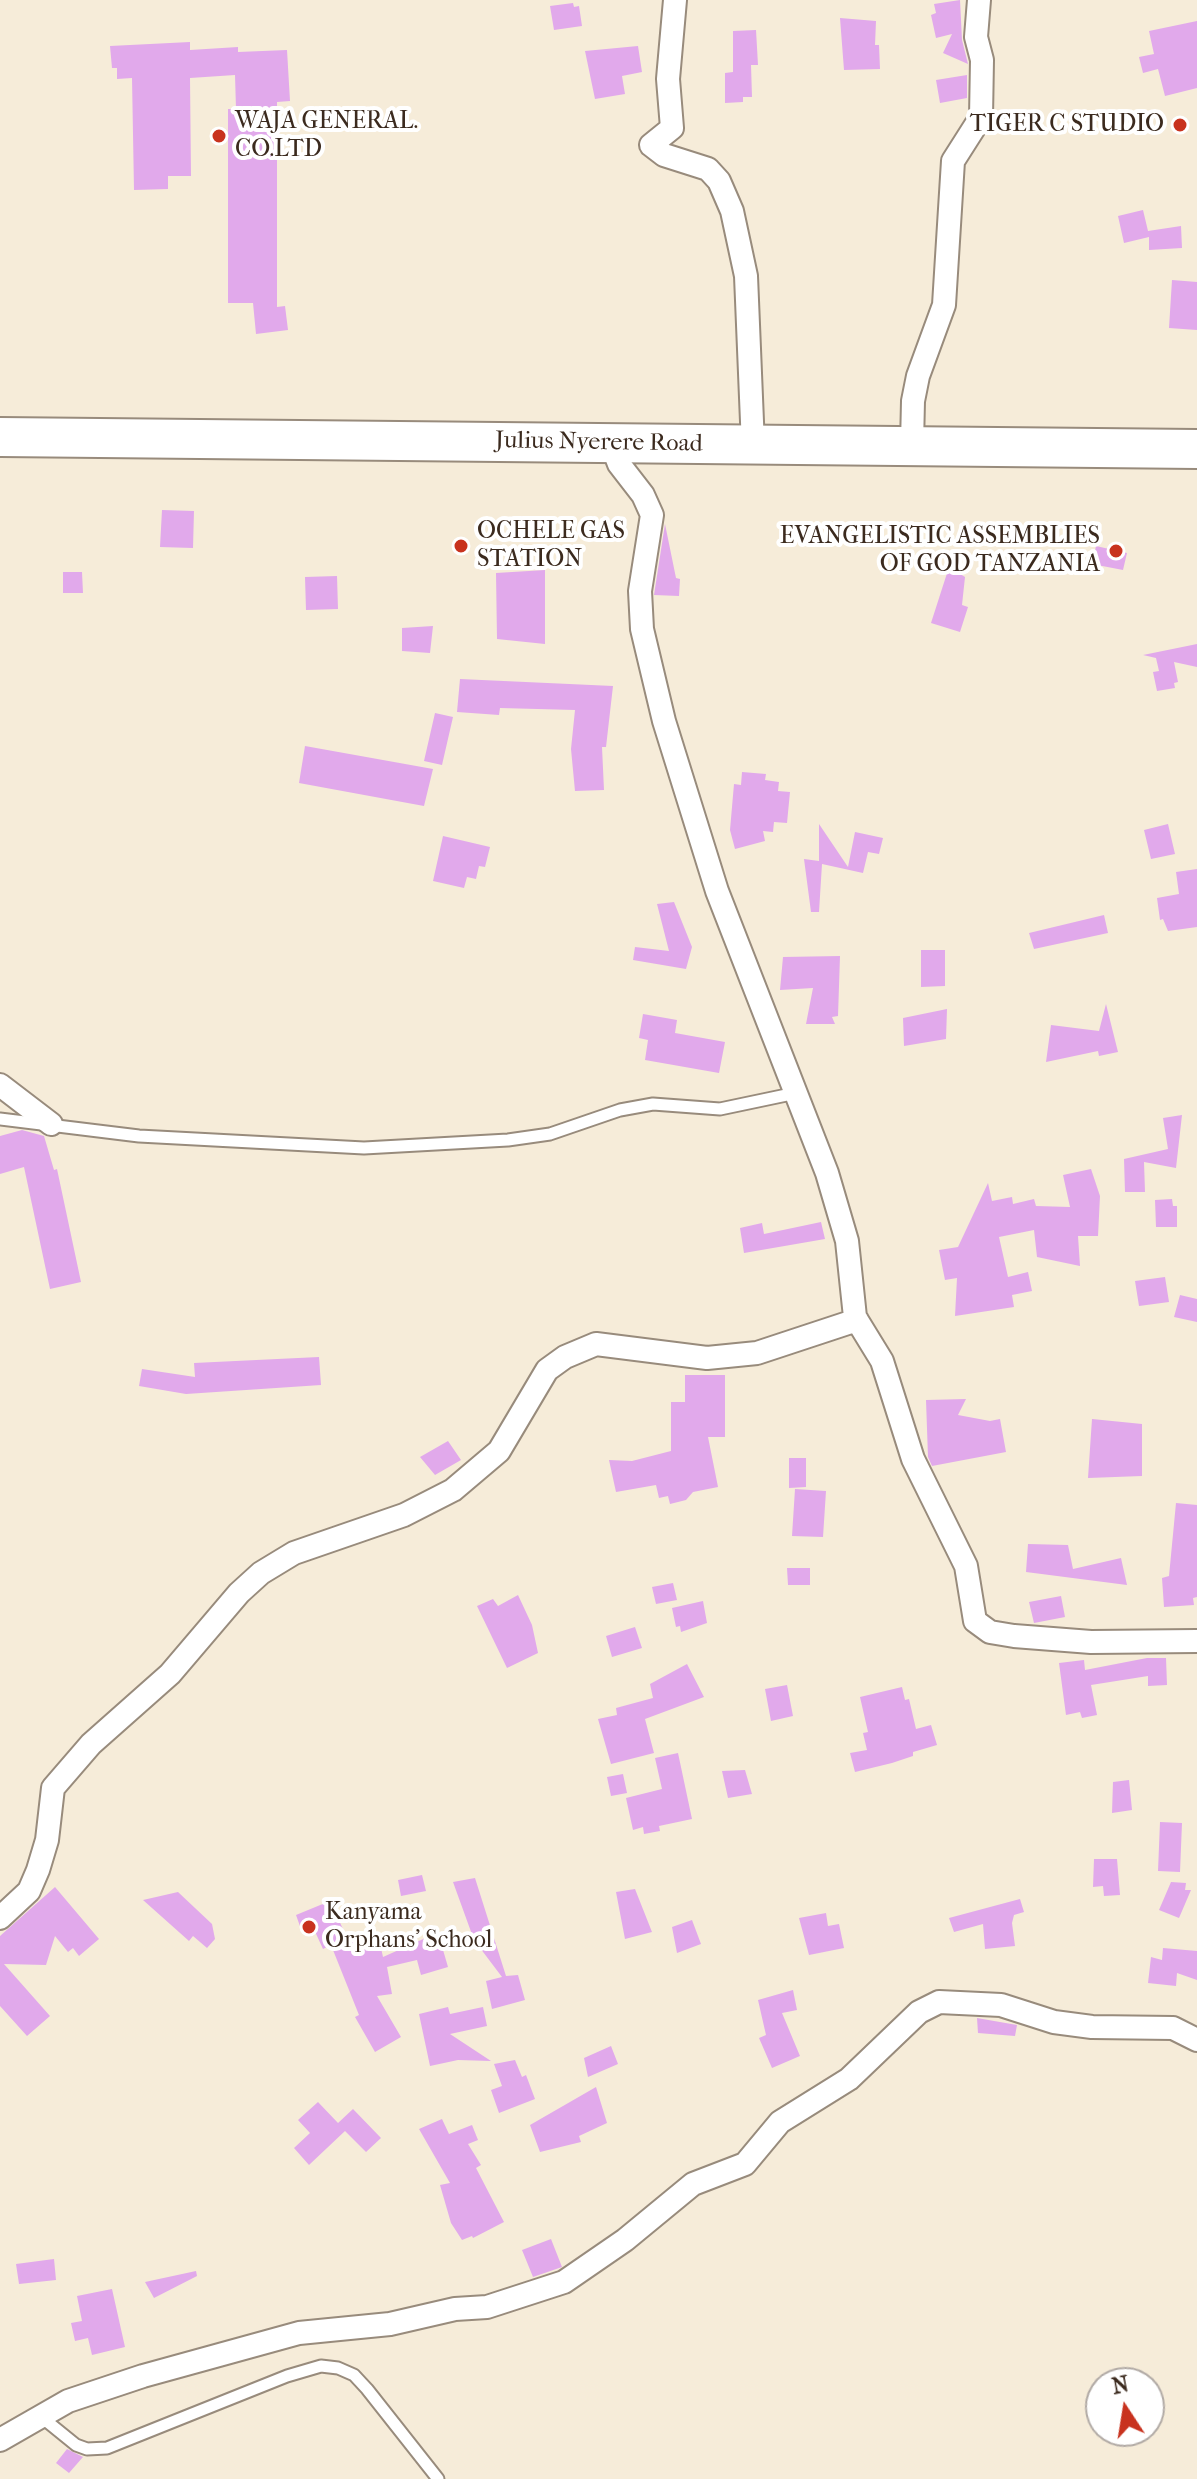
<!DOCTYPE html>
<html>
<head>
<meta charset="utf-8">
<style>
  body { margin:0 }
  #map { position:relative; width:1197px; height:2479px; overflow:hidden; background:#f6ecd9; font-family:"IM FELL French Canon",serif }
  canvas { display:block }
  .north { position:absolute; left:1085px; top:2367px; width:80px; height:80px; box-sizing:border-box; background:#fff; border:2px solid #b1aaa5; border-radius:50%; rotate:348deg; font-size:22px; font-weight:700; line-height:32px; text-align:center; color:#3b2a1e }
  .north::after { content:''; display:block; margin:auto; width:28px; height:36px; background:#c8321e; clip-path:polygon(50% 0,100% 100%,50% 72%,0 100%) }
</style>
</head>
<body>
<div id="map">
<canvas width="1197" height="2479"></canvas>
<div class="north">N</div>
</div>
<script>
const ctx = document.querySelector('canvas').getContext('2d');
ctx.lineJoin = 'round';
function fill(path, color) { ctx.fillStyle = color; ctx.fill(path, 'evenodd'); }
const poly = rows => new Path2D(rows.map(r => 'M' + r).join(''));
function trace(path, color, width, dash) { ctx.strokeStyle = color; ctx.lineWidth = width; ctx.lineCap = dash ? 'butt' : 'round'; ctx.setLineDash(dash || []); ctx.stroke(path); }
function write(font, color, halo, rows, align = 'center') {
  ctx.font = font + ' "IM FELL French Canon",serif'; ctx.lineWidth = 8; ctx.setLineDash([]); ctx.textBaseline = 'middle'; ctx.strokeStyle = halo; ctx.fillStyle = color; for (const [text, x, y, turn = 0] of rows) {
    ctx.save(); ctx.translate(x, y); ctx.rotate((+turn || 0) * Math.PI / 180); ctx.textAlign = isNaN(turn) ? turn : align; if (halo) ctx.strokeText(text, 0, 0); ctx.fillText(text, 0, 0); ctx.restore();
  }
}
fill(poly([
  [960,0,962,40,968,64,943,53,952,34,936,38,931,15,936,13,934,4],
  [573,3,574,7,579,6,582,26,554,30,550,6],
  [840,18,876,21,875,45,879,45,880,69,844,70],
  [1197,21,1197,88,1165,96,1158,69,1143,73,1139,57,1154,54,1149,31],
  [756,30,758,65,751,65,752,97,743,97,743,102,725,103,725,73,733,72,733,31],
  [190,42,190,50,238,47,238,52,287,50,290,101,277,102,277,307,285,306,288,330,256,334,253,303,228,303,228,109,236,109,235,75,190,78,191,176,168,176,168,189,134,190,132,78,117,79,117,68,112,68,110,46],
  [638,46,642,72,622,76,625,94,595,99,585,51],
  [967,75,967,98,940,103,936,80],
  [1143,210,1148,231,1181,226,1182,248,1149,250,1149,237,1124,243,1118,216],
  [1172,280,1197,282,1197,330,1169,328],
  [162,510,194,511,193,548,160,547],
  [665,524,676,578,680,579,679,596,654,595],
  [1096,546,1127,553,1123,570,1092,564],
  [949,567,965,577,962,605,968,607,960,632,931,623],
  [545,570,545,644,497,639,496,573],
  [63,572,82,572,83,593,63,593],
  [337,576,338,609,306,610,305,577],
  [433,626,430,653,402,651,402,628],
  [1197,644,1197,667,1174,662,1178,682,1174,683,1175,688,1157,691,1153,672,1159,671,1156,658,1143,655],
  [460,679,613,686,606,747,602,747,604,790,575,791,571,749,575,710,500,708,499,715,457,712],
  [435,713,453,717,442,765,424,761],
  [305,746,433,769,424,806,299,783],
  [742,772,766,774,765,780,779,782,778,791,790,792,787,823,774,822,773,832,763,831,765,841,735,849,730,830,734,784,741,785],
  [819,824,848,867,855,832,883,838,879,854,868,852,863,873,822,864,819,912,811,912,804,859,819,861],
  [1168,824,1175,854,1151,859,1144,830],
  [443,836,490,847,485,867,479,866,476,879,467,877,464,888,433,881],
  [1197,869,1197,927,1168,931,1163,919,1160,920,1157,898,1179,894,1176,872],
  [674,902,692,947,686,969,633,960,635,947,669,951,657,904],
  [1104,915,1108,933,1034,949,1029,933],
  [921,950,945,950,945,986,921,987],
  [840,956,838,1016,832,1017,835,1024,806,1024,813,988,780,990,783,957],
  [1106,1004,1118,1052,1099,1056,1098,1051,1046,1062,1051,1025,1099,1031],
  [947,1009,946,1039,904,1046,903,1018],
  [643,1014,677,1020,675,1033,725,1042,719,1073,645,1060,648,1040,639,1038],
  [1182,1115,1176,1168,1144,1162,1145,1192,1125,1192,1124,1159,1168,1149,1163,1118],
  [22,1130,44,1136,54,1170,57,1169,81,1282,50,1289,24,1167,0,1174,0,1136],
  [1091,1169,1100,1196,1098,1236,1078,1236,1080,1266,1037,1257,1034,1230,999,1237,1008,1277,1028,1272,1032,1291,1012,1295,1014,1307,955,1316,957,1278,945,1280,939,1250,958,1247,988,1183,992,1201,1012,1197,1013,1204,1034,1199,1036,1206,1070,1207,1063,1175],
  [1172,1199,1173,1206,1177,1206,1177,1227,1156,1227,1155,1200],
  [821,1222,825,1239,744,1253,740,1228,762,1223,764,1234],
  [1165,1277,1169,1302,1139,1306,1135,1281],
  [1180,1295,1197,1299,1197,1322,1174,1317],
  [319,1357,321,1385,186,1394,139,1386,142,1369,195,1377,194,1363],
  [685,1375,725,1375,725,1437,708,1437,718,1487,693,1492,686,1500,670,1504,668,1496,659,1498,656,1485,616,1492,609,1460,632,1461,671,1451,671,1402,685,1402],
  [966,1399,958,1415,990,1421,1000,1419,1006,1452,932,1466,928,1457,926,1400],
  [1092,1419,1142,1424,1142,1476,1088,1478],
  [448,1441,461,1460,435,1475,420,1457],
  [789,1458,806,1458,806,1487,789,1488],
  [795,1489,826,1491,823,1537,792,1536],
  [1176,1503,1197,1505,1197,1597,1193,1598,1194,1605,1164,1607,1162,1578,1169,1576],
  [1028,1544,1068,1545,1073,1569,1121,1558,1127,1585,1026,1572],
  [787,1568,810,1568,810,1585,788,1585],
  [673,1583,677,1600,656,1604,652,1587],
  [518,1595,532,1625,538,1653,507,1668,477,1606,493,1599,498,1606],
  [1061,1596,1065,1617,1034,1623,1029,1602],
  [703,1601,707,1623,681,1632,680,1626,676,1627,672,1608],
  [635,1627,642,1648,612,1657,606,1636],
  [1147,1658,1166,1658,1167,1685,1148,1686,1148,1676,1091,1685,1097,1715,1082,1718,1080,1712,1066,1715,1059,1663,1084,1660,1085,1670],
  [687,1664,704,1697,645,1719,654,1753,611,1764,598,1719,617,1715,616,1708,653,1698,650,1684],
  [787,1685,793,1716,771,1721,765,1689],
  [902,1687,905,1700,909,1699,916,1729,931,1725,937,1745,913,1752,913,1756,892,1763,855,1772,850,1753,867,1750,863,1733,868,1732,860,1697],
  [678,1753,692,1819,659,1826,660,1831,644,1834,643,1827,633,1830,626,1798,662,1789,655,1758],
  [745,1770,752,1794,728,1798,722,1771],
  [623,1774,627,1793,611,1796,607,1777],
  [1129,1780,1132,1810,1112,1813,1113,1782],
  [1160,1822,1182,1823,1180,1872,1158,1871],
  [1094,1859,1117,1859,1120,1895,1104,1896,1103,1886,1093,1887],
  [422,1875,426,1891,401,1896,398,1880],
  [475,1878,506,1976,518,1975,525,2000,492,2009,486,1981,502,1977,474,1940,453,1882],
  [1171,1882,1186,1883,1185,1890,1191,1890,1179,1918,1159,1910],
  [55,1887,99,1939,79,1956,73,1948,68,1952,55,1936,46,1965,4,1964,50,2016,27,2036,0,2006,0,1936],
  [635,1889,652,1932,625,1939,616,1892],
  [178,1892,212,1924,215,1939,207,1948,193,1936,189,1941,143,1900],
  [1020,1899,1024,1912,1014,1915,1012,1923,1015,1946,985,1949,983,1924,954,1932,949,1918],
  [330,1901,349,1942,367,1937,371,1950,381,1948,383,1957,430,1936,433,1945,441,1943,448,1967,421,1975,417,1960,387,1967,392,1994,377,1996,401,2037,375,2052,355,2017,359,2015,331,1945,323,1949,312,1925,301,1929,296,1915],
  [826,1913,828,1926,839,1924,844,1948,809,1955,799,1918],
  [692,1920,701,1944,677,1953,672,1927],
  [1163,1948,1197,1951,1197,1980,1177,1973,1176,1986,1148,1983,1151,1957,1162,1960],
  [793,1990,797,2010,782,2013,800,2056,772,2068,759,2038,766,2035,758,2000],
  [448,2007,450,2014,483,2007,487,2026,450,2034,491,2061,458,2060,430,2066,419,2014],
  [977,2018,1017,2025,1015,2036,978,2033],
  [611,2046,618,2064,588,2077,584,2058],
  [515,2060,522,2077,526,2075,535,2099,499,2113,491,2090,502,2086,494,2064],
  [596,2087,607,2123,579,2136,581,2142,540,2152,530,2125],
  [318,2102,338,2123,353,2109,381,2138,366,2152,345,2131,309,2165,294,2148,310,2133,298,2120],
  [442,2119,449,2134,472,2125,478,2140,468,2144,481,2165,476,2168,504,2222,473,2238,472,2236,462,2240,451,2223,440,2185,450,2183,419,2129],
  [551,2239,562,2267,533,2277,522,2250],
  [54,2259,56,2280,19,2284,16,2264],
  [196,2271,197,2276,154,2298,145,2282],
  [112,2289,125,2347,92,2355,88,2338,75,2341,71,2323,82,2321,77,2296],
  [67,2449,83,2457,69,2473,56,2463]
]), '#e1a9eb');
const service = poly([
  [0,1119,139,1136,364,1148,508,1140,550,1134,620,1110,653,1104,720,1109,796,1093],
  [39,2415,76,2445,87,2449,107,2448,287,2376,321,2366,338,2368,354,2375,367,2389,438,2479]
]);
const minor = poly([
  [675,0,668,79,672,128,651,145,664,155,708,169,719,181,732,211,746,276,753,446],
  [611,443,619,464,643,495,652,515,640,591,642,629,664,721,717,891,827,1173,847,1241,855,1317,882,1361,913,1459,966,1566,975,1621,990,1632,1014,1636,1091,1642,1197,1641],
  [912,444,913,401,918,376,944,305,953,161,981,117,982,60,976,37,979,0],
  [0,1085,51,1124],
  [0,1918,29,1891,38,1870,47,1840,53,1788,91,1744,170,1674,239,1593,261,1573,294,1553,404,1515,453,1490,499,1451,547,1370,565,1357,596,1344,707,1358,757,1353,857,1320],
  [0,2440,68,2401,143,2376,299,2333,390,2324,455,2309,487,2307,564,2282,625,2240,693,2184,745,2164,780,2122,849,2079,919,2012,939,2002,1001,2005,1054,2022,1092,2027,1173,2028,1197,2040]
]);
const trunk = poly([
  [0,437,1197,449]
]);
trace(service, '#988b7c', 15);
trace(minor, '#988b7c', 26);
trace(trunk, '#988b7c', 42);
trace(service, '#fff', 11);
trace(minor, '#fff', 22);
trace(trunk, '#fff', 38);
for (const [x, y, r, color] of [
  [1180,125,8,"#c8321e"],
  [219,136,8,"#c8321e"],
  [461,546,8,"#c8321e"],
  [1116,551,8,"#c8321e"],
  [309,1927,8,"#c8321e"]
]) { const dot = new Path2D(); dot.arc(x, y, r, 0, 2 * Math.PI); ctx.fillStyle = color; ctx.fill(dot); trace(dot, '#fff', 3); }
write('24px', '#3b2a1e', '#fff', [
  ["WAJA GENERAL.",235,122],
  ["CO.LTD",235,150],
  ["TIGER C STUDIO",1164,125,"right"],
  ["OCHELE GAS",477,532],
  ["STATION",477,560],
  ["EVANGELISTIC ASSEMBLIES",1100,537,"right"],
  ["OF GOD TANZANIA",1100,565,"right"],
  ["Kanyama",325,1913],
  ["Orphans' School",325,1941]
], 'left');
write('24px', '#3b2a1e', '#fff', [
  ["Julius Nyerere Road",599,443,1]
]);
</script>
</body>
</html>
